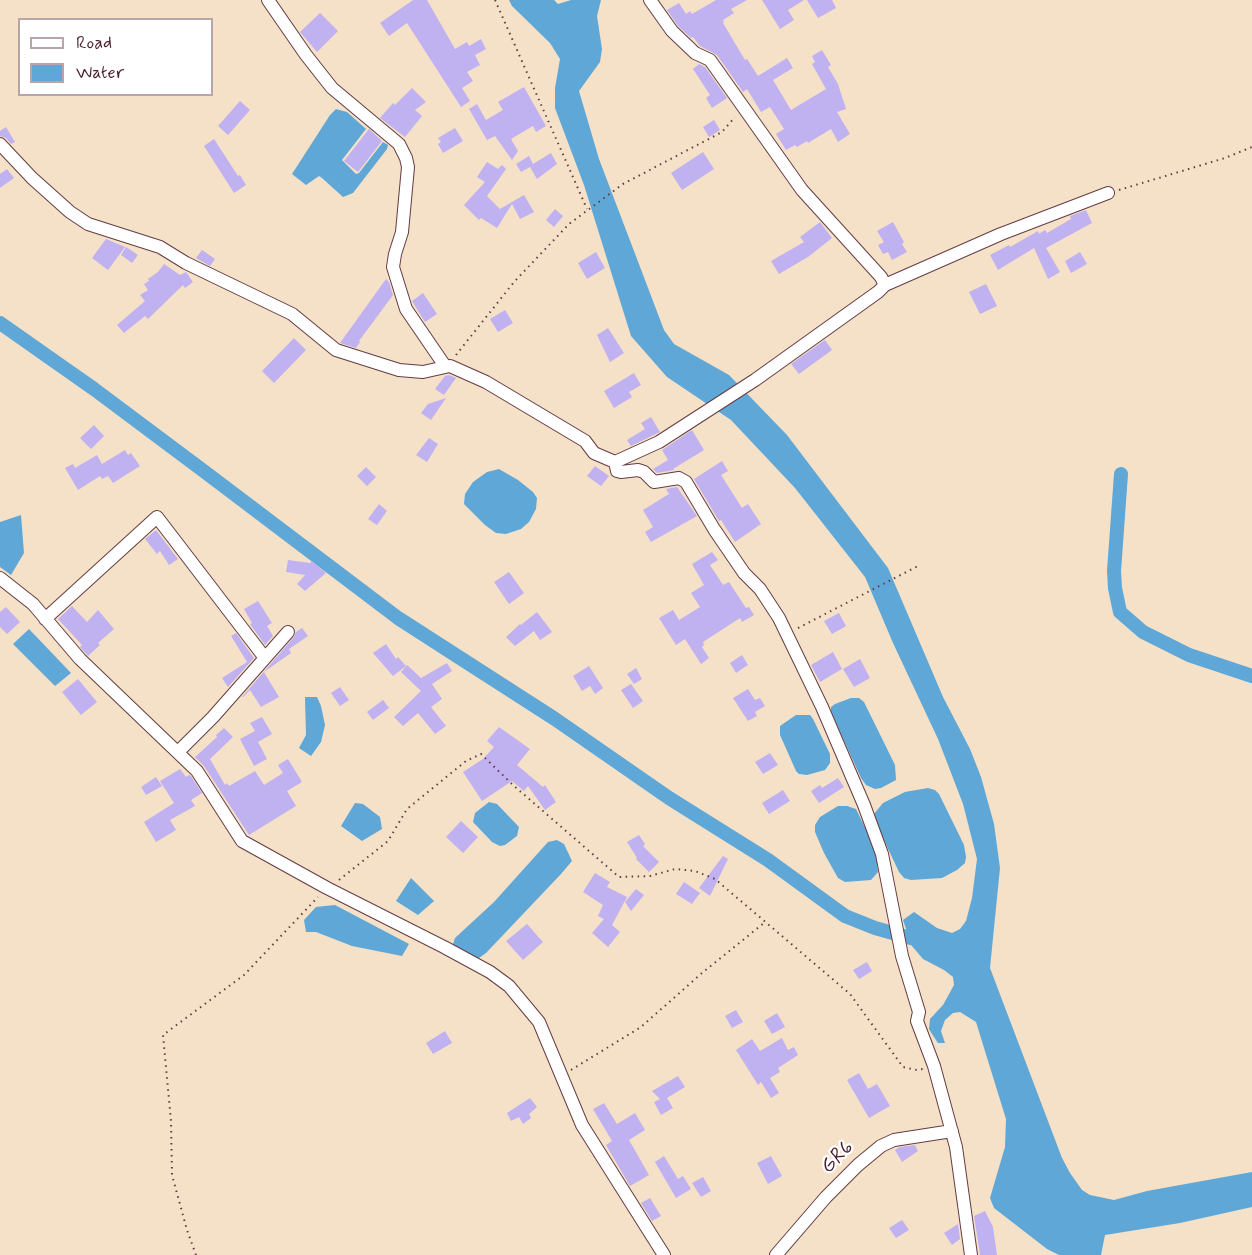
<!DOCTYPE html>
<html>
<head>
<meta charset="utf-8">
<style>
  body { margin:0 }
  #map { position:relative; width:1252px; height:1255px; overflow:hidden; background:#f5e1c8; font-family:Mynerve,sans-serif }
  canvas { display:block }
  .legend { position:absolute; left:18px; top:18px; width:195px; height:78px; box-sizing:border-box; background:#fff; border:2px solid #b7a5aa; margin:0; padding:8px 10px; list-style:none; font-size:18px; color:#4a1f2b }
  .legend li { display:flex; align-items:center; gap:12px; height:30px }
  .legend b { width:30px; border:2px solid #b7a5aa }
</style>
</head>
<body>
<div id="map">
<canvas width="1252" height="1255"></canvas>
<ul class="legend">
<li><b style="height:8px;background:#fff"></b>Road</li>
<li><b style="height:16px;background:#5ea7d6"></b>Water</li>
</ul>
</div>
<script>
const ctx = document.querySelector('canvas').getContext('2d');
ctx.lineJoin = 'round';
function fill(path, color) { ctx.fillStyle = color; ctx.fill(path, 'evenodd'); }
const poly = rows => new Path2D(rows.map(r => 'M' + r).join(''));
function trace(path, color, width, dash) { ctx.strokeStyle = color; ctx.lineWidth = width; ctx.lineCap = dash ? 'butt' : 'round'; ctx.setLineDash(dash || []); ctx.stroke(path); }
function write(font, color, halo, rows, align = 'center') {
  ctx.font = font + ' Mynerve,sans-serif'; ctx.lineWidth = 4.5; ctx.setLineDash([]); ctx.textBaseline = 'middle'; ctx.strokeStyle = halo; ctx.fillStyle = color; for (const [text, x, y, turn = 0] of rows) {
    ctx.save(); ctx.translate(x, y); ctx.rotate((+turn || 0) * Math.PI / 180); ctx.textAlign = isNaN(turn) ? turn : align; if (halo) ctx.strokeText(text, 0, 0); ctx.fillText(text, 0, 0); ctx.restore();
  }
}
fill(poly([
  [509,0,554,0,558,4,571,0,601,0,597,16,602,49,600,62,579,91,599,159,664,330,674,344,729,375,787,435,888,568,943,697,970,749,981,777,994,824,1000,868,990,968,1062,1158,1070,1173,1082,1190,1090,1195,1114,1200,1147,1191,1252,1172,1252,1207,1180,1223,1105,1235,1101,1255,1059,1255,1047,1249,994,1208,990,1198,1005,1147,1006,1119,976,1022,960,1012,953,1013,945,1020,941,1031,945,1043,938,1043,932,1034,929,1029,930,1019,943,1005,954,985,953,977,944,970,923,959,912,946,903,920,914,912,937,928,952,933,960,929,966,921,972,898,977,859,963,804,938,739,893,643,865,577,795,488,731,420,667,377,631,336,584,185,555,108,555,88,560,59,550,43,512,6],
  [336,109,347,112,366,129,342,160,356,174,359,173,383,142,388,145,387,149,353,193,343,197,322,178,319,176,306,185,292,174,330,115],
  [499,469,518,480,533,492,537,498,536,509,529,522,521,529,506,534,496,533,485,525,464,504,465,494,473,482,487,472],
  [21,515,24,553,11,575,0,567,0,522],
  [29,629,71,673,55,686,13,644],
  [305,697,317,697,321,706,325,725,321,742,311,756,299,748,306,735],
  [851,698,859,698,864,702,895,765,896,780,881,788,875,789,866,785,861,778,831,712,831,707,835,704],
  [796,715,810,715,813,719,830,754,830,763,825,770,807,775,799,774,796,771,780,735,780,726],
  [928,788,935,790,939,794,964,845,966,857,965,863,957,870,942,878,911,880,904,878,899,872,874,819,874,814,883,803,905,792],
  [489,802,497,804,519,827,517,836,505,845,500,846,492,842,473,822,475,813],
  [355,803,363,804,380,817,382,829,362,841,341,826],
  [838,806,847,806,856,809,876,850,878,872,871,880,845,882,838,878,824,853,815,832,815,825,820,817],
  [557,840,564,844,572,861,561,874,486,953,479,958,473,958,455,948,453,944,455,938,494,902,548,842],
  [411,878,434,901,418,915,396,901],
  [335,905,409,944,402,956,352,946,316,932,306,932,304,920,316,907]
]), '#5ea7d6');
trace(poly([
  [0,323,94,389,205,472,398,618,555,719,669,798,768,860,845,916,875,928,925,942],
  [1121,474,1114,571,1115,588,1120,612,1143,632,1189,655,1252,676]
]), '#5ea7d6', 14);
fill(poly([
  [413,0,427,0,455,49,467,42,469,46,481,39,486,49,475,55,480,65,467,72,473,81,462,88,470,101,461,107,407,23,389,36,380,23],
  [716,0,747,0,731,9,734,13,723,20,724,23,723,23,745,60,747,59,758,76,787,58,793,68,773,80,791,110,826,89,812,64,815,62,812,56,822,50,831,65,828,67,838,84,846,109,837,112,850,134,838,142,831,129,808,143,807,141,797,147,795,145,786,150,776,134,784,129,770,107,761,112,747,89,743,92,717,55,700,46,693,37,691,38,678,26,667,10,679,3,686,14,690,11,692,14],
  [762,0,804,0,788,10,794,20,780,29],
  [807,0,832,0,836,8,818,18],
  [320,13,338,31,317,52,300,32],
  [699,64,705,67,727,98,712,108,706,98,710,95,693,69],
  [524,87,546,126,536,132,533,126,511,139,518,151,512,160,495,136,487,140,469,109,477,104,486,120,503,110,498,102],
  [412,88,426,102,415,110,422,116,405,137,380,118,393,103,395,105],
  [240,101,250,110,228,135,218,126],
  [714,120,720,130,709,137,703,127],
  [6,127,15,142,11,144,6,138,0,136,0,131],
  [455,128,463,141,443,153,438,144,441,142,438,138],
  [369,129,382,141,358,172,344,161],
  [214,139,238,176,240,175,246,185,234,193,204,146],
  [703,152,714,169,682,190,671,173],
  [551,153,557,164,537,179,530,167,521,172,516,164,529,156,533,164],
  [487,162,498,169,502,165,506,169,487,196,500,209,524,195,534,212,520,219,512,204,497,228,481,218,479,220,464,205,485,182,477,177],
  [7,169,14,178,0,188,0,174],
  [555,209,563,216,554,227,546,220],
  [1086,210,1092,223,1046,248,1060,272,1048,279,1034,248,998,270,990,255,1009,245,1010,247,1038,231,1039,234,1045,230,1047,233,1071,219,1070,216],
  [820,222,832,238,808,257,779,274,771,261,804,242,800,237],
  [893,222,904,242,902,244,907,252,892,260,888,252,883,254,878,245,884,242,877,231],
  [106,239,125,247,108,270,92,258],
  [126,247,138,255,132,263,121,255],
  [202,250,215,259,210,266,196,258],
  [596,252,605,268,587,279,578,263],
  [1080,252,1087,264,1071,273,1065,261],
  [164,264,180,275,186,272,193,282,185,288,183,285,148,319,145,316,124,333,117,325,145,301,140,295,148,290,144,284,149,281,148,279,158,272],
  [386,279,389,282,393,295,359,341,360,342,356,348,340,343],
  [986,284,997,306,980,314,969,292],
  [423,293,437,314,425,322,412,301],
  [505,310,513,323,498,332,490,319],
  [608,328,624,353,610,362,597,335],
  [294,338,306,350,274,383,262,371],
  [825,340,832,350,799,374,791,364],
  [634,373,641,385,629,392,632,397,614,408,604,391],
  [449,375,456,378,444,395,435,389,445,376],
  [446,398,431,420,421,413,428,404],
  [651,417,660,432,631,446,627,440,645,429,641,423],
  [94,425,104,436,91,449,80,438],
  [692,430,704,450,673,469,674,470,657,473,653,469,668,460,662,450],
  [429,438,438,444,427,462,416,455],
  [125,450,128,455,131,453,140,466,113,483,108,476,102,479,100,476,78,490,65,468,73,464,75,468,97,455,102,464],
  [722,461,728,471,721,475,742,508,748,504,761,524,735,542,721,520,719,521,694,479],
  [595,466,609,476,601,486,587,476],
  [366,467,376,477,367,486,357,476],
  [677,487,697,516,651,542,645,532,653,527,643,510,669,494,666,489],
  [379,504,387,511,377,525,368,519],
  [156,530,178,559,169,565,160,551,157,554,145,539],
  [712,552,718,560,710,565,723,585,729,582,746,608,749,607,754,615,742,622,740,618,703,642,704,645,702,647,709,658,701,664,685,639,676,645,659,618,673,610,679,620,700,607,691,593,704,585,692,564],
  [288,560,310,563,312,561,326,573,305,591,297,584,305,575,286,572],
  [509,572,524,593,509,604,494,582],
  [258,601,272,623,267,626,273,636,265,645,250,624,252,623,244,609],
  [72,606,87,622,98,610,114,629,98,643,100,645,88,656,80,647,82,645,58,619],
  [6,607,20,622,7,634,0,627,0,612],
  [537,612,552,632,540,640,534,631,515,646,506,637,520,624,521,625],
  [839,613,846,626,832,634,824,621],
  [302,628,308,636,289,649,291,653,264,672,279,697,261,707,250,690,243,697,242,697,294,637,296,632],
  [236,633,254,658,228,687,222,678,247,662,231,636],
  [386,644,396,659,398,657,406,666,393,676,373,653],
  [833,652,842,669,820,682,811,665],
  [742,655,748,665,736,673,730,663],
  [860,659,870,678,854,687,843,669],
  [447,663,452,671,432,684,442,699,431,707,446,726,435,734,418,713,403,726,394,717,421,691,401,672,407,665,421,678],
  [589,666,603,688,595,694,590,686,582,691,573,676],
  [636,668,642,679,634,684,627,674],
  [78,679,97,702,81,715,62,692],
  [631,684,643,701,633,708,621,690],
  [340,687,349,700,340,706,331,693],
  [748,689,755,700,760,698,765,706,755,712,757,716,748,721,733,698],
  [383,700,389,708,373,720,367,712],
  [262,717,272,734,258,742,267,759,254,766,240,739,255,731,250,723],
  [499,727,530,749,517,765,543,787,545,785,556,802,545,810,528,786,524,791,512,781,482,801,463,772,483,759,494,747,487,741],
  [224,728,233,737,210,759,225,785,227,783,229,786,255,771,264,785,283,773,278,765,288,759,302,782,287,791,296,806,249,835,204,766,195,757,217,737,216,735],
  [770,753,778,765,763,774,755,762],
  [180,769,186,777,189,775,191,776,202,793,191,800,195,806,170,820,176,830,156,842,144,822,174,803,160,781],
  [156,777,162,786,146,795,141,787],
  [838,778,844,787,819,803,811,791,820,785,822,788],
  [783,790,790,801,769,814,762,803],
  [461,821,478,837,463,853,446,837],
  [639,835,645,844,643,846,659,862,649,872,636,859,637,858,627,842],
  [723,856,728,859,710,896,699,888],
  [595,873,610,882,607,887,627,897,612,925,620,932,608,947,592,933,604,919,598,916,603,905,583,892],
  [684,882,700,893,692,904,676,894],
  [636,889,644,895,631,911,625,902],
  [527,924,543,942,523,960,506,941],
  [867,962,872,971,859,979,853,970],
  [736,1010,743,1022,732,1028,725,1016],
  [777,1013,785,1027,772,1034,764,1021],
  [445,1031,452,1043,433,1054,426,1043],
  [782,1038,788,1050,794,1047,798,1055,778,1068,780,1072,770,1078,779,1093,771,1098,761,1082,758,1085,736,1050,752,1039,760,1051],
  [859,1073,868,1089,877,1084,890,1106,869,1118,847,1080],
  [678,1076,685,1087,667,1098,673,1108,661,1115,654,1102,660,1099,652,1091],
  [530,1098,537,1107,529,1114,531,1118,523,1124,519,1117,511,1121,507,1113],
  [604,1103,617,1124,635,1113,645,1130,629,1140,649,1175,630,1186,606,1145,612,1141,593,1109],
  [915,1145,918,1151,902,1162,895,1150,900,1147],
  [664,1156,678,1179,683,1176,691,1189,676,1198,655,1162],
  [771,1156,782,1176,768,1184,757,1163],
  [703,1177,711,1191,701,1197,692,1183],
  [650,1198,661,1216,652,1221,641,1203],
  [985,1211,993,1227,997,1255,980,1255,974,1216],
  [902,1220,909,1230,896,1238,889,1228],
  [958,1224,960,1239,952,1245,944,1233]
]), '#c0b1f0');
const minor = poly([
  [268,0,306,55,332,88,399,144,406,158,408,167,402,232,395,254,393,267,406,309,445,366],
  [0,144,32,178,70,212,88,224,160,247,186,263,292,314,336,350,399,370,423,372,450,366,486,382,585,441,594,453,615,462,617,471,621,472,638,470,644,472,654,482,679,478,686,482,714,529,744,573,760,589,779,618,822,707,864,805,882,854,902,956,919,1012,917,1021,934,1066,956,1147,971,1255],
  [885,285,1001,234,1108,193],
  [615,462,659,442,755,380,878,292,885,285,881,277,802,190,710,60,695,53,672,31,650,0],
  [0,578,33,604,80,659,197,771,242,841,327,888,444,947,490,972,509,986,539,1022,582,1125,664,1255],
  [45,619,157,517,265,658],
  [178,752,213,717,288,632],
  [776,1255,826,1197,858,1165,881,1146,894,1140,952,1131]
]);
trace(minor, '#643c43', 14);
trace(poly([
  [495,0,587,209],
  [1119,190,1225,158,1252,147],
  [456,355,514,282,569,224,623,184,722,132,735,117],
  [798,628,920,565],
  [339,880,388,841,407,809,466,761,481,754,513,785,619,877,650,876,675,869,695,871,715,879,850,994,903,1067,917,1070,923,1069],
  [571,1070,641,1027,702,973,764,923],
  [196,1255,187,1230,172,1175,171,1121,163,1035,244,975,318,897]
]), '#643c43', 2, [1.5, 4.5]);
trace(minor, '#fff', 12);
write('21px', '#4a1f2b', '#fff', [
  ["GR6",838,1158,-45]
]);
</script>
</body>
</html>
